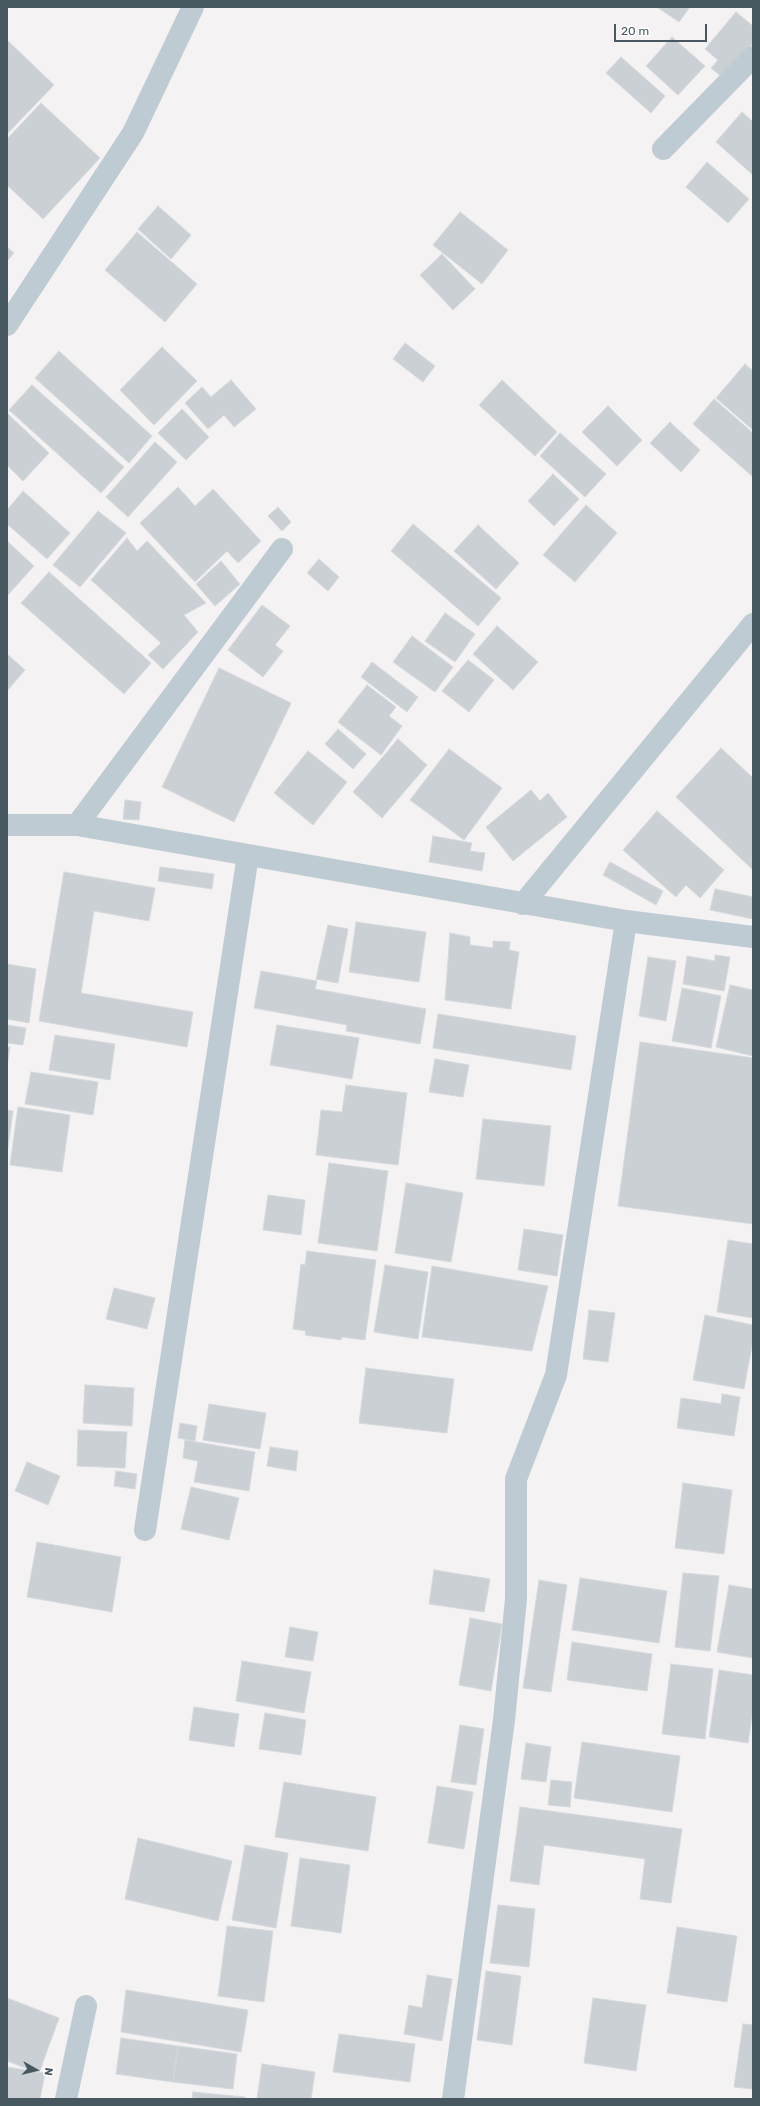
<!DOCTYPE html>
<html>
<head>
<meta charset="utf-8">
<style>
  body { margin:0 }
  #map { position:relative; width:760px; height:2106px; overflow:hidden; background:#f4f2f2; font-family:Rubik,sans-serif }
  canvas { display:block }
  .frame { position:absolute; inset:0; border:8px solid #485861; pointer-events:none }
  .north { position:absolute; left:16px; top:2050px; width:40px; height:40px; -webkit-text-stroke:3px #fff; paint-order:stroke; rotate:98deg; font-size:11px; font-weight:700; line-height:16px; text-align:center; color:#485861 }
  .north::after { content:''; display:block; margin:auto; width:14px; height:18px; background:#485861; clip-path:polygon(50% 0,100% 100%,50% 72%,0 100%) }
  .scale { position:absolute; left:614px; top:24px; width:93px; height:18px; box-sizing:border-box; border:2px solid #485861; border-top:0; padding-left:5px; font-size:12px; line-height:14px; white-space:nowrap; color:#485861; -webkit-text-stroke:3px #fff; paint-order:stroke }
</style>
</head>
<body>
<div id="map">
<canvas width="760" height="2106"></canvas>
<div class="frame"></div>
<div class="north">N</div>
<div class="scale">20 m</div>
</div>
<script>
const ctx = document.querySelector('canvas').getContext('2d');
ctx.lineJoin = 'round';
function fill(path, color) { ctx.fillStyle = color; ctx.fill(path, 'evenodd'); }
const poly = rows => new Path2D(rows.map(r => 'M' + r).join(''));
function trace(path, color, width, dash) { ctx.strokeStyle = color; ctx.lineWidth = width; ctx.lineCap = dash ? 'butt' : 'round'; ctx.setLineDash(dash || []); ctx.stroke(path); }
const building = poly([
  [657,7,690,7,679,22,657,7],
  [736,12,753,26,753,43,723,78,711,68,718,60,705,49,736,12],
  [672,37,705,66,678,95,646,66,672,37],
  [7,40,54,85,7,134,7,40],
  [621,57,665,96,651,113,606,73,621,57],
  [41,103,100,158,43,219,7,185,7,139,41,103],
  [742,112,753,122,753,175,716,142,742,112],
  [707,162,749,199,728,223,686,187,707,162],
  [158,206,191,235,171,259,138,229,158,206],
  [460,212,508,250,482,284,433,245,460,212],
  [137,232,197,284,165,322,105,270,137,232],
  [7,247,14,253,7,261,7,247],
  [442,254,475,289,453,310,420,275,442,254],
  [405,343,435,366,423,382,393,359,405,343],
  [162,347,197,381,154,425,120,390,162,347],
  [59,351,152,436,129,463,35,378,59,351],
  [745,364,753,371,753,430,716,398,745,364],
  [231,380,256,409,234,427,224,415,208,429,185,403,202,387,211,397,231,380],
  [502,380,557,432,535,456,479,405,502,380],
  [32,385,124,467,101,493,9,410,32,385],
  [714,399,753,433,753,477,693,424,714,399],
  [608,406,642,440,617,466,582,432,608,406],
  [182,409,209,437,186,460,158,433,182,409],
  [7,413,49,453,23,481,7,465,7,413],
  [670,422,700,450,681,472,650,443,670,422],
  [560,433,606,474,585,497,540,456,560,433],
  [155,442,177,462,128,517,106,497,155,442],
  [553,474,579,499,554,526,528,501,553,474],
  [178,487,195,506,213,489,261,541,238,563,227,551,195,582,140,523,178,487],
  [23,491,70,533,47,559,7,524,7,510,23,491],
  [586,505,617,533,575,582,543,555,586,505],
  [278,507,291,522,282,531,268,516,278,507],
  [98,511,126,533,80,587,53,565,98,511],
  [413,524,501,598,478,626,391,551,413,524],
  [478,525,519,563,496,589,454,551,478,525],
  [127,538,137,551,147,541,206,603,184,615,198,632,163,669,148,655,161,643,91,580,127,538],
  [7,541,34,566,7,596,7,541],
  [319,559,339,577,328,591,307,573,319,559],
  [221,561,240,584,215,606,196,584,221,561],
  [49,572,151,663,124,694,21,603,49,572],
  [262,605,290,626,275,645,283,651,263,677,228,650,262,605],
  [445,613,475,634,455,662,425,641,445,613],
  [497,626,538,662,513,690,473,654,497,626],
  [412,636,453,667,435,692,393,662,412,636],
  [7,654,25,670,7,691,7,654],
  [468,660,494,680,469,712,442,691,468,660],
  [372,662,418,697,407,712,361,677,372,662],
  [219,668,291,703,234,822,162,787,219,668],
  [367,685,396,707,389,716,402,726,381,755,338,722,367,685],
  [338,729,366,754,353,769,325,744,338,729],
  [398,739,427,765,382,818,353,792,398,739],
  [721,748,753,778,753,870,676,797,721,748],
  [449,749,502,788,464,840,410,800,449,749],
  [308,751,347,782,313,825,274,793,308,751],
  [531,790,540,801,548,793,567,817,513,861,486,827,531,790],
  [125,800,141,802,139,820,123,819,125,800],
  [657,811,724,870,700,898,686,885,676,897,623,850,657,811],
  [433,836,472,843,470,851,485,853,482,871,429,862,433,836],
  [610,862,663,891,656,905,603,875,610,862],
  [160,867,214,874,212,889,158,881,160,867],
  [64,872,155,888,149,921,94,911,81,993,193,1012,187,1047,39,1021,64,872],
  [715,889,753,897,753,919,710,910,715,889],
  [356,922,426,932,419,982,349,972,356,922],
  [328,925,348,929,338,983,316,979,328,925],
  [450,933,470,937,470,945,493,948,493,941,510,942,509,950,519,952,511,1009,445,1000,450,933],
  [715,955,730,957,724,991,683,984,687,956,715,961,715,955],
  [648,957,676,961,666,1021,639,1016,648,957],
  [7,964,36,969,29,1023,7,1019,7,964],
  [261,971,317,981,315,989,426,1009,420,1044,346,1031,347,1025,254,1008,261,971],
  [730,985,753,990,753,1056,716,1047,730,985],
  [682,988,721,996,711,1048,672,1041,682,988],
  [438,1014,576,1036,571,1070,433,1048,438,1014],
  [7,1025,26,1028,23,1045,7,1043,7,1025],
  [277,1025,359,1038,352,1079,270,1065,277,1025],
  [55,1035,115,1044,110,1080,49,1070,55,1035],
  [640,1042,753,1058,753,1224,618,1206,640,1042],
  [7,1047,10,1047,7,1067,7,1047],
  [435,1059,469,1065,463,1097,429,1092,435,1059],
  [31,1072,98,1082,93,1115,25,1104,31,1072],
  [346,1085,407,1093,398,1165,316,1155,321,1110,342,1112,346,1085],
  [18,1107,70,1115,62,1172,10,1165,18,1107],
  [7,1110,13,1111,7,1154,7,1110],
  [483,1119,551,1126,544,1186,476,1179,483,1119],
  [329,1163,388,1171,377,1251,318,1243,329,1163],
  [406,1183,463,1193,451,1262,395,1253,406,1183],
  [268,1195,305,1200,301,1235,263,1230,268,1195],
  [524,1229,563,1235,557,1276,518,1270,524,1229],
  [728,1240,753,1244,753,1318,717,1312,728,1240],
  [307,1251,376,1260,365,1340,342,1337,341,1340,305,1335,306,1331,293,1329,301,1264,305,1265,307,1251],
  [385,1265,428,1272,418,1339,374,1332,385,1265],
  [432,1266,548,1286,532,1351,422,1337,432,1266],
  [114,1288,155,1298,147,1329,106,1319,114,1288],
  [589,1310,615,1313,608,1362,583,1359,589,1310],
  [705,1315,753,1325,753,1340,744,1389,693,1380,705,1315],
  [366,1368,454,1379,447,1433,359,1423,366,1368],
  [85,1385,134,1388,132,1426,83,1423,85,1385],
  [722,1394,740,1397,734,1436,677,1428,681,1398,721,1404,722,1394],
  [209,1404,266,1413,260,1449,203,1440,209,1404],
  [180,1423,197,1426,195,1441,178,1438,180,1423],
  [78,1430,127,1432,125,1468,77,1466,78,1430],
  [185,1440,255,1452,249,1491,194,1482,198,1461,183,1458,185,1440],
  [270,1447,298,1451,296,1471,267,1466,270,1447],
  [27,1462,60,1476,48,1505,15,1491,27,1462],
  [116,1471,137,1474,135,1489,114,1486,116,1471],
  [683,1483,732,1490,724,1554,675,1548,683,1483],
  [191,1487,239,1498,229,1540,181,1529,191,1487],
  [37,1542,121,1557,112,1612,27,1597,37,1542],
  [434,1570,490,1579,484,1612,429,1604,434,1570],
  [683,1573,719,1576,710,1651,675,1647,683,1573],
  [580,1578,667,1591,659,1643,572,1630,580,1578],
  [539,1580,567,1585,551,1692,523,1688,539,1580],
  [729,1585,753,1589,753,1658,717,1652,729,1585],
  [470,1618,502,1624,491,1691,459,1685,470,1618],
  [290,1627,318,1632,313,1661,285,1657,290,1627],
  [572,1642,652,1654,647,1691,567,1680,572,1642],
  [242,1661,311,1672,304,1713,236,1701,242,1661],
  [671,1664,713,1669,705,1739,662,1734,671,1664],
  [719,1670,753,1675,753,1708,748,1743,709,1737,719,1670],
  [194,1707,239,1714,234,1747,189,1740,194,1707],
  [265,1713,306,1720,301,1755,259,1749,265,1713],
  [460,1725,484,1729,476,1785,451,1782,460,1725],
  [582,1742,680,1756,672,1812,574,1798,582,1742],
  [526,1743,551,1747,546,1782,521,1779,526,1743],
  [551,1780,572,1782,570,1807,548,1805,551,1780],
  [284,1782,376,1797,368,1851,275,1837,284,1782],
  [437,1786,473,1792,464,1849,428,1843,437,1786],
  [520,1807,682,1829,671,1903,640,1899,645,1859,544,1845,539,1885,510,1881,520,1807],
  [138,1838,232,1861,218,1921,125,1899,138,1838],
  [245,1845,288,1853,276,1928,232,1920,245,1845],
  [300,1858,350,1865,341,1933,291,1926,300,1858],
  [498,1905,535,1909,529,1967,490,1963,498,1905],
  [227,1926,273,1931,264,2002,218,1996,227,1926],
  [677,1927,737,1936,727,2002,667,1993,677,1927],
  [486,1971,521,1976,512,2045,477,2040,486,1971],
  [427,1975,452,1979,442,2041,404,2034,409,2005,422,2008,427,1975],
  [126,1990,248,2010,241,2052,121,2032,126,1990],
  [7,1998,59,2018,39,2073,7,2061,7,1998],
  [593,1998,646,2005,636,2071,584,2063,593,1998],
  [743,2024,753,2025,753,2089,734,2087,743,2024],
  [339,2034,415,2044,410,2082,333,2072,339,2034],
  [121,2038,178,2046,173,2082,116,2074,121,2038],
  [178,2046,237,2054,233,2089,173,2082,178,2046],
  [262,2064,315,2072,311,2099,257,2099,262,2064],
  [7,2067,45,2073,40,2099,7,2099,7,2067],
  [193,2092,245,2097,244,2099,192,2099,193,2092]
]);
fill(building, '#cbd0d4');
trace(building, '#d5d9dd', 1);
trace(poly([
  [663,149,753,57],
  [7,325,133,133,193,7],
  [7,825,77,825,626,921,753,937],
  [77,825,282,549],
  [523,904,753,624],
  [145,1530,248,855],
  [66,2099,86,2006],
  [453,2099,504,1720,516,1599,516,1479,556,1375,626,921]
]), '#bfcbd2', 22);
</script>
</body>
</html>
